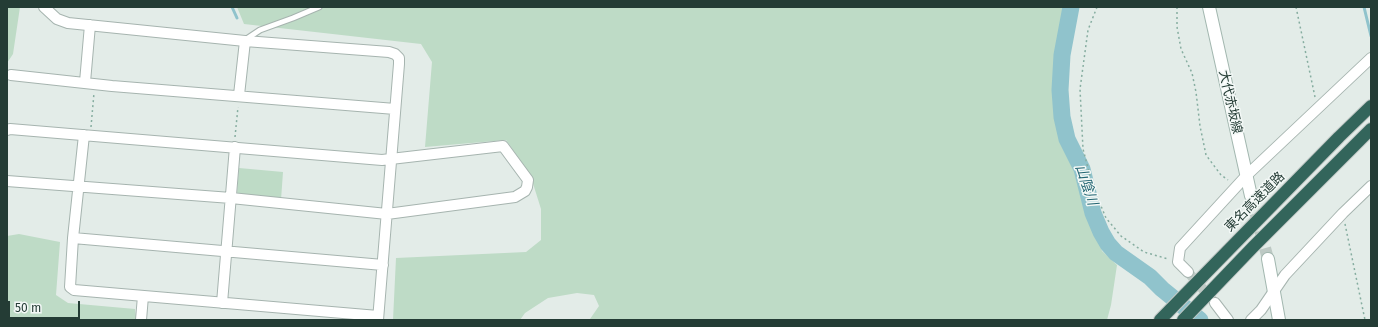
<!DOCTYPE html>
<html>
<head>
<meta charset="utf-8">
<style>
  body { margin:0 }
  #map { position:relative; width:1378px; height:327px; overflow:hidden; background:#e3ece8; font-family:"Fira Sans",sans-serif }
  canvas { display:block }
  .frame { position:absolute; inset:0; border:8px solid #243c35; pointer-events:none }
  .scale { position:absolute; left:8px; top:301px; width:72px; height:18px; box-sizing:border-box; border:2px solid #243c35; border-top:0; padding-left:5px; font-size:12px; line-height:14px; white-space:nowrap; color:#243c35; -webkit-text-stroke:3px #f3f8f6; paint-order:stroke }
</style>
</head>
<body>
<div id="map">
<canvas width="1378" height="327"></canvas>
<div class="frame"></div>
<div class="scale">50 m</div>
</div>
<script>
const ctx = document.querySelector('canvas').getContext('2d');
ctx.lineJoin = 'round';
function fill(path, color) { ctx.fillStyle = color; ctx.fill(path, 'evenodd'); }
const poly = rows => new Path2D(rows.map(r => 'M' + r).join(''));
function trace(path, color, width, dash) { ctx.strokeStyle = color; ctx.lineWidth = width; ctx.lineCap = dash ? 'butt' : 'round'; ctx.setLineDash(dash || []); ctx.stroke(path); }
function write(font, color, halo, rows, align = 'center') {
  ctx.font = font + ' "Fira Sans","Noto Sans JP",sans-serif'; ctx.lineWidth = 3; ctx.setLineDash([]); ctx.textBaseline = 'middle'; ctx.strokeStyle = halo; ctx.fillStyle = color; for (const [text, x, y, turn = 0] of rows) {
    ctx.save(); ctx.translate(x, y); ctx.rotate((+turn || 0) * Math.PI / 180); ctx.textAlign = isNaN(turn) ? turn : align; if (halo) ctx.strokeText(text, 0, 0); ctx.fillText(text, 0, 0); ctx.restore();
  }
}
fill(poly([
  [7,7,20,7,13,54,7,63],
  [237,7,1067,7,1057,52,1054,98,1061,139,1076,170,1089,207,1102,251,1117,265,1111,305,1107,320,588,320,590,319,599,306,594,295,577,293,548,298,525,313,520,320,393,320,396,258,526,252,541,240,541,209,530,174,506,140,425,147,432,62,421,44,244,24],
  [239,168,283,172,281,200,237,194],
  [19,234,60,242,56,295,68,303,135,309,136,320,7,320,7,236]
]), '#bedbc6');
trace(poly([
  [232,7,237,18],
  [1364,7,1371,36]
]), '#90c3cc', 3);
trace(poly([
  [1071,7,1062,55,1060,90,1062,117,1067,139,1082,169,1093,213,1101,232,1108,244,1116,253,1150,277,1162,289,1200,320]
]), '#90c3cc', 17);
trace(poly([
  [1188,272,1215,303]
]), '#bdc9c4', 10, [10, 5]);
trace(poly([
  [1251,196,1268,259]
]), '#bdc9c4', 12, [12, 6]);
const lane = poly([
  [245,40,260,30,293,18,319,7]
]);
const street = poly([
  [44,7,57,19,68,23,245,41,389,52,395,54,399,58,399,64,378,320],
  [11,75,112,86,395,109],
  [85,82,90,25],
  [239,95,245,41],
  [7,130,10,129,382,160,503,146,528,180,527,187,525,191,515,197,387,214,231,198,7,181],
  [84,135,73,238,70,287,74,290,378,316],
  [73,238,383,265],
  [1188,272,1178,262,1180,248,1247,175,1371,58],
  [222,303,235,147],
  [1215,303,1228,320],
  [141,320,143,296],
  [1251,320,1261,310,1285,275,1343,213,1371,186]
]);
const secondary = poly([
  [1209,7,1251,196],
  [1268,259,1279,320]
]);
const highway = poly([
  [1160,320,1339,137,1371,106],
  [1183,320,1254,246,1371,129]
]);
trace(lane, '#a6b4af', 7);
trace(street, '#a6b4af', 12);
trace(secondary, '#a2b7af', 14);
trace(highway, '#c2c8c6', 14);
trace(poly([
  [1097,7,1088,30,1080,89,1083,149,1093,187,1106,218,1121,236,1144,252,1168,259],
  [1177,7,1177,27,1181,49,1192,73,1196,92,1200,126,1206,155,1221,175,1228,180],
  [1296,7,1315,97],
  [91,127,94,93],
  [235,137,238,107],
  [1345,224,1365,320]
]), '#86ada0', 1.5, [2, 3]);
trace(lane, '#fff', 5);
trace(street, '#fff', 10);
trace(secondary, '#fff', 12);
trace(highway, '#33655b', 12);
write('13px', '#243c35', '#f3f8f6', [
  ["大代赤坂線",1230,102,77],
  ["東名高速道路",1255,202,-45]
]);
write('italic 14px', '#236673', '#f3f8f6', [
  ["山陰川",1086,185,71]
]);
</script>
</body>
</html>
